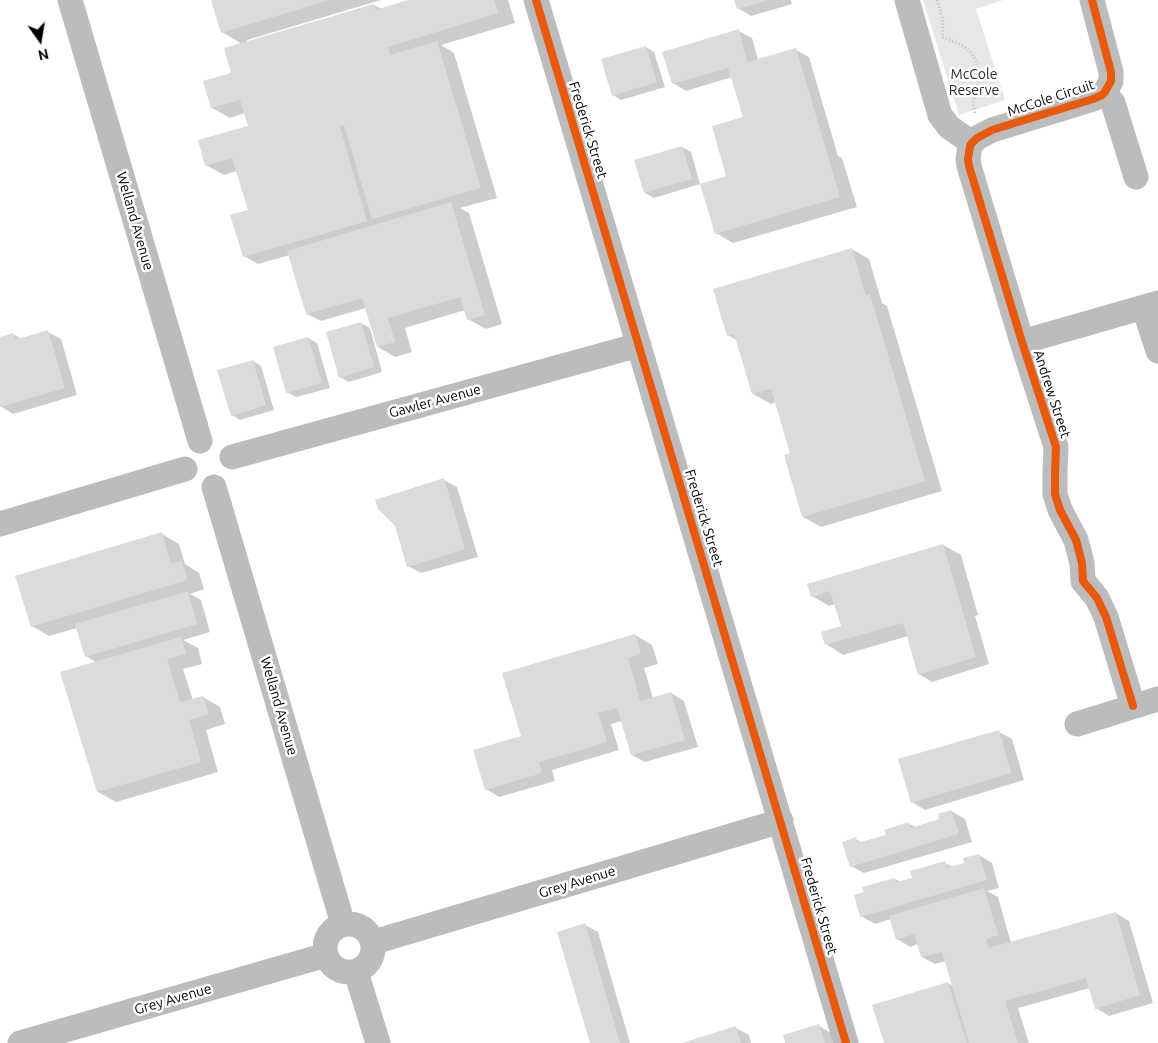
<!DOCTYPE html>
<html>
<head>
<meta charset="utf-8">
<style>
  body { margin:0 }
  #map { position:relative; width:1158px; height:1043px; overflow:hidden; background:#fff; font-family:Ubuntu,sans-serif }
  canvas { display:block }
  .north { position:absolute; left:15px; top:15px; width:50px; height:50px; -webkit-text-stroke:4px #fff; paint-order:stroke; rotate:167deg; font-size:14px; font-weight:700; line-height:20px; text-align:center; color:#000 }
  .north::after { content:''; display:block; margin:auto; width:18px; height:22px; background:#000; clip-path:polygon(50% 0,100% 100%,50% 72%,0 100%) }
</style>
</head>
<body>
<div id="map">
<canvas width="1158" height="1043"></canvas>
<div class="north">N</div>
</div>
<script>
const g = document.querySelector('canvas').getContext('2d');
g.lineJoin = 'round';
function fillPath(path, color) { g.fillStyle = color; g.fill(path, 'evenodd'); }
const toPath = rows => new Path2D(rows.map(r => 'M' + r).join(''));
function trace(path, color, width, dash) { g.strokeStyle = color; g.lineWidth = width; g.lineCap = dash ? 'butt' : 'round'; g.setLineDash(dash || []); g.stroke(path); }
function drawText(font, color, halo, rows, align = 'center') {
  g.font = font + ' Ubuntu,sans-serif'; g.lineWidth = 5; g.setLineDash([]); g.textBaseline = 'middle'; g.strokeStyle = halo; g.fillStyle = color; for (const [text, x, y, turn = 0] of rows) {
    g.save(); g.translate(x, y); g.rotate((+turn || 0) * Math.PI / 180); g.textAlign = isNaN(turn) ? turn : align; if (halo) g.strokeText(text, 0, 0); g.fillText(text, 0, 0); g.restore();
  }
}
fillPath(toPath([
  [923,0,1003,0,976,9,1005,100,959,115]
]), '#e7e7e7');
fillPath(toPath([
  [212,0,381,0,247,40,247,42,374,5,382,9,413,0,508,0,515,23,441,45,454,53,497,198,460,208,469,213,502,324,486,329,468,319,465,310,405,328,412,352,395,357,378,347,366,308,321,321,307,314,290,255,258,264,244,256,249,210,237,171,224,175,206,165,249,127,245,113,230,118,212,108,205,82,232,74,242,44,222,32],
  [735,0,791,0,792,4,751,16,738,8],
  [738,31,752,38,758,60,796,50,809,57,838,156,842,158,857,207,733,243,716,233,727,177,744,118,732,77,686,91,673,83],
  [646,47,654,52,665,87,621,100,613,95],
  [682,147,691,152,700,184,654,198,645,193],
  [852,249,869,259,882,303,887,306,942,491,821,527,803,517,791,454,776,402,771,404,753,394,738,341,728,335],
  [361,323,370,328,382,372,349,382,340,377],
  [48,332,61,339,77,395,13,414,0,406,0,338,13,334,22,339],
  [308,338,317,343,330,388,296,397,287,392],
  [253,361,261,366,274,410,240,420,232,415],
  [444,480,457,487,478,557,421,573,408,566],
  [162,534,179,544,185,564,199,573,204,589,190,594,201,600,210,632,183,640,198,648,202,664,183,669,193,700,203,697,220,707,225,724,206,730,218,772,116,802,98,792,96,662,86,656,77,628,49,636,32,626],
  [943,545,961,555,978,615,975,616,989,664,932,682,919,674,908,636,843,655,826,644,843,627,835,604,829,606,812,596],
  [635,635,652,645,658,664,644,668,653,698,671,693,684,701,698,747,645,762,632,755,622,721,611,724,619,750,552,770,555,781,499,797,486,789,524,736],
  [999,732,1012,739,1024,780,925,810,912,802],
  [951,811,965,819,972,842,864,873,851,866,855,839,863,843,887,836,909,824,916,827,941,820],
  [979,855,992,863,999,888,987,891,998,897,1011,943,1116,913,1129,921,1153,1003,1109,1016,1096,1008,1090,988,1018,1008,1029,1043,885,1043,948,983,953,986,946,961,935,964,922,957,918,944,910,947,897,939,891,919,875,924,861,916,865,893,895,879,901,882,914,879,945,863,953,867,966,864],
  [585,925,598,932,630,1043,591,1043],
  [819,1026,836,1036,838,1043,787,1043],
  [736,1028,749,1035,751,1043,685,1043]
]), '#0003');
fillPath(toPath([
  [211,0,329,0,221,33],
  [408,0,494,0,498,13,388,47,390,55,437,41,481,188,372,219,344,125,340,127,367,221,243,257,230,215,248,210,232,158,205,166,198,140,248,126,240,100,211,108,203,81,231,73,224,48,374,4,376,10],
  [734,0,765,0,765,1,737,9],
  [739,29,747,62,796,48,840,197,715,234,700,184,726,176,712,126,743,117,728,68,672,84,662,52],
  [646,46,657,82,612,96,601,59],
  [682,146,692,179,644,193,634,160],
  [451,202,485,315,467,320,460,297,388,318,395,342,377,347,362,298,306,314,287,251],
  [852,248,866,296,870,294,925,481,802,517,784,455,790,453,771,389,752,394,734,334,727,336,713,289],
  [361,322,374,367,339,378,326,332],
  [48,330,65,388,0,407,0,337,13,333,15,340],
  [308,337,322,383,286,393,273,347],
  [253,360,266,405,231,416,217,370],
  [444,478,465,549,407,567,395,526,378,509,375,500],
  [162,532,171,564,182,561,187,580,31,627,15,576],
  [943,544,976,657,918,675,903,623,825,645,821,632,841,626,830,591,811,597,807,584],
  [188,591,197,624,85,657,75,624],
  [635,634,641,654,628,658,640,701,671,692,685,740,631,755,617,708,598,713,607,742,539,762,542,773,485,790,473,750,521,736,502,673],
  [181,637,186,654,167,659,180,702,203,696,209,714,189,720,201,762,97,792,60,672],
  [999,730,1011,773,911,803,898,759],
  [951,810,959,834,850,867,842,842,856,837,857,843,886,835,884,830,909,822,911,828,939,819,938,814],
  [979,854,987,880,860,917,854,895,864,892,862,887,895,878,896,882,912,878,910,871,945,861,947,868,964,863,963,858],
  [984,888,998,935,986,939,989,948,1116,912,1140,995,1095,1009,1086,978,1005,1001,1018,1043,969,1043,942,952,921,957,914,934,896,940,889,916],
  [585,923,620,1043,590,1043,557,932],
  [948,982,967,1043,884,1043,872,1005],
  [819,1024,825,1043,785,1043,783,1035],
  [736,1026,741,1043,682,1043]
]), '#dbdbdb');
trace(toPath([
  [937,0,943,21,942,37,959,44,970,51,977,62,979,75,973,104,975,114]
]), '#c2c2c2', 3, [1, 2.5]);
trace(toPath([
  [70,0,200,441],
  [536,0,846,1043],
  [907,0,940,115,949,127,972,143],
  [1092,0,1111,72,1111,81,1105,92,1102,95,1093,99,992,130,977,138,972,143,970,146,968,159,969,166,1022,342,1056,447,1055,473,1055,494,1060,510,1076,540,1082,563,1083,581,1097,598,1106,617,1133,706],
  [1105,92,1113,103,1136,177],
  [1144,308,1158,351],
  [1022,342,1158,303],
  [232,457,639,345],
  [214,487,343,924],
  [0,524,185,469],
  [1077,724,1158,699],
  '325 948a24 24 0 1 1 48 0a24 24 0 1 1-48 0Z',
  [374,942,781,821],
  [356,972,378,1043],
  [20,1043,326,955]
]), '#bcbcbc', 25);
trace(toPath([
  [536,0,846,1043],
  [1092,0,1111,72,1111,81,1105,92,1102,95,1093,99,992,130,977,138,972,143,970,146,968,159,969,166,1022,342,1056,447,1055,473,1055,494,1060,510,1076,540,1082,563,1083,581,1097,598,1106,617,1133,706]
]), '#e8590c', 8);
drawText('14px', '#2b2b2b', '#fff', [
  ["McCole",974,74],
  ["Reserve",974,90]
]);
drawText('14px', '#000', '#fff', [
  ["McCole Circuit",1051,98,-18],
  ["Frederick Street",588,130,73],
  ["Welland Avenue",135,221,74],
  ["Andrew Street",1052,394,72],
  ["Gawler Avenue",435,401,-15],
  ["Frederick Street",704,518,73],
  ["Welland Avenue",279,706,74],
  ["Grey Avenue",577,882,-17],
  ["Frederick Street",819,906,74],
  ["Grey Avenue",173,999,-16]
]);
</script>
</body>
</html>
